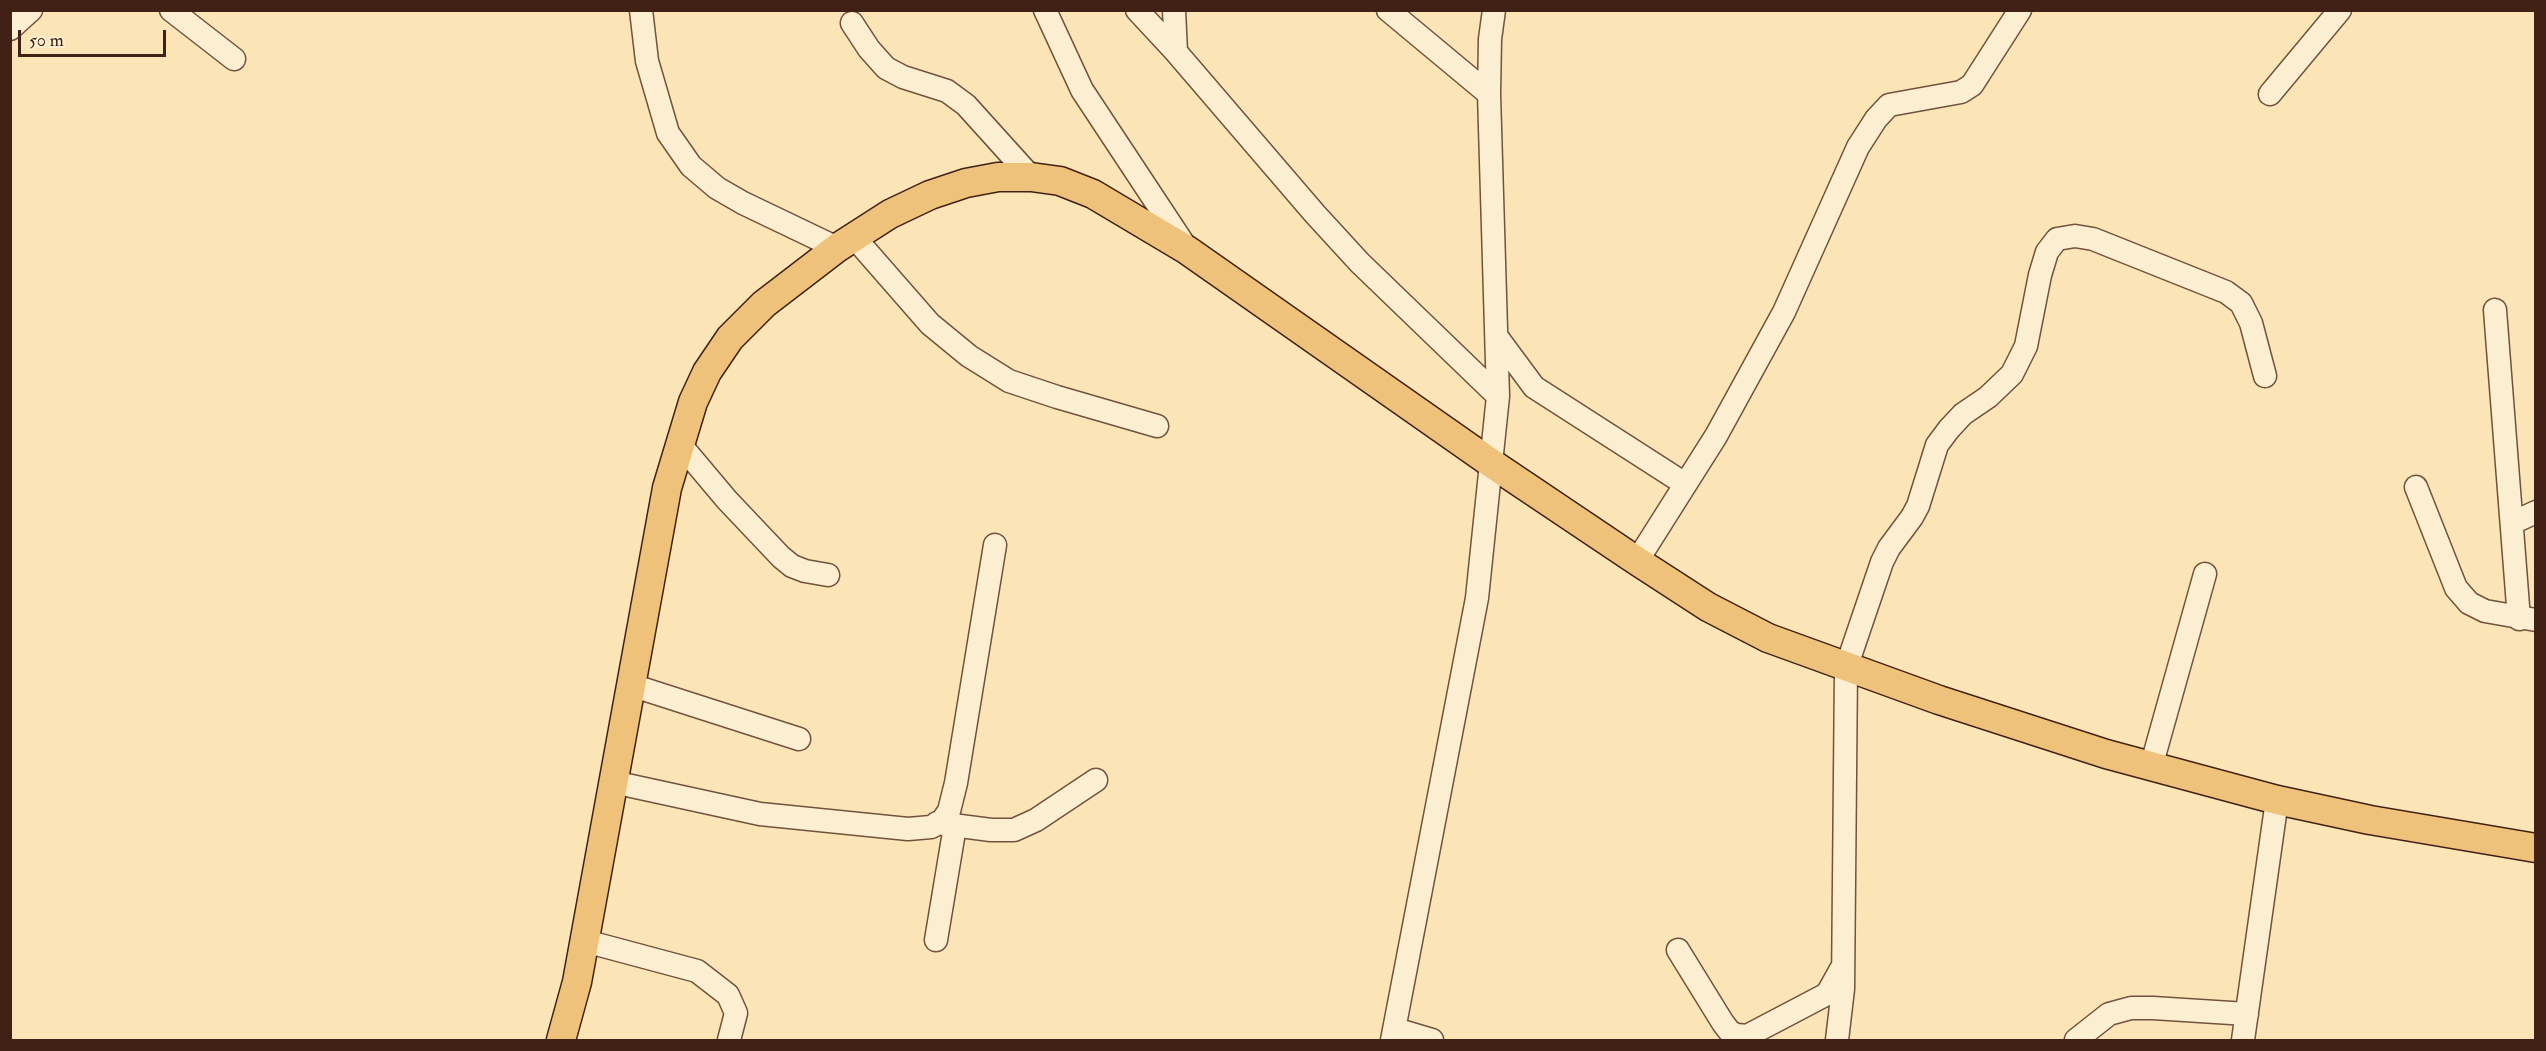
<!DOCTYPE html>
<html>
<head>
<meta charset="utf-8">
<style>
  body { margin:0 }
  #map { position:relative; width:2546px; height:1051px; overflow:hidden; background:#fbe5b6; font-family:"IM FELL Double Pica",serif }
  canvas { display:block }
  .frame { position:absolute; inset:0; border:12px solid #412116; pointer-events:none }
  .scale { position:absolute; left:18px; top:30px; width:148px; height:27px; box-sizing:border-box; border:3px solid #412116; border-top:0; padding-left:8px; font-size:18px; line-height:21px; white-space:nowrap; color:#412116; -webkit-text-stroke:4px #fceed0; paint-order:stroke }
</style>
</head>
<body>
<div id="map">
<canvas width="2546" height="1051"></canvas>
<div class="frame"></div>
<div class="scale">50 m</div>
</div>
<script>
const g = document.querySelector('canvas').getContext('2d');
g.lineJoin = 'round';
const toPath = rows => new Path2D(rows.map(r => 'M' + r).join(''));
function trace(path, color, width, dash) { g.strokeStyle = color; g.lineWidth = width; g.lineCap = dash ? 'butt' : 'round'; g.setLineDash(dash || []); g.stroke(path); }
const minor = toPath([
  [171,10,234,59],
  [641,10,647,61,668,133,691,166,717,188,743,203,837,248],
  [1045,10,1082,90,1187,249],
  [1137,10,1176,52],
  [1174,10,1176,52,1315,214,1360,263,1498,396],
  [1388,10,1489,94],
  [852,23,869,49,886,68,903,77,947,91,966,105,1031,177],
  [10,29,31,10],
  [2270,94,2340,10],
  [854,237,930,324,969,356,1009,381,1057,397,1157,426],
  [2495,310,2519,619],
  [1497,337,1534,387,1685,484],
  [679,443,727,500,781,557,792,566,805,571,828,575],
  [2416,487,2456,588,2469,603,2485,611,2536,620],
  [2512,523,2536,512],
  [1637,561,1716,436,1784,312,1858,147,1876,119,1889,105,1961,92,1972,85,2020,10],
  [631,685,799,739],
  [2151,767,2205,574],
  [613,782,760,814,908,829,931,827,942,821,949,811,956,783,995,545],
  [937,823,991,830,1014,830,1036,820,1096,780],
  [936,940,955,826],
  [585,941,697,971,728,995,736,1013,729,1040],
  [1678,950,1723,1023,1730,1032,1737,1035,1747,1036,1827,994,1841,969],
  [1395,1029,1432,1040],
  [1392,1040,1477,598,1498,396,1489,94,1490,39,1494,10],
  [1837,1040,1843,989,1846,668,1882,562,1889,548,1912,517,1918,506,1937,445,1949,429,1963,414,1988,397,2012,374,2026,346,2040,275,2047,252,2057,239,2075,236,2093,239,2226,292,2241,303,2251,323,2265,376],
  [2076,1040,2109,1014,2131,1008,2153,1008,2247,1014],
  [2243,1040,2277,800]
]);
const major = toPath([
  [561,1040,577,982,667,488,693,402,707,372,730,338,764,304,837,248,890,214,930,195,966,183,998,177,1031,177,1060,181,1093,194,1187,250,1491,463,1637,561,1708,607,1768,638,1939,700,2106,754,2277,800,2370,820,2536,848]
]);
trace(minor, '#70523e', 25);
trace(major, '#412116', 31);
trace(minor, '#fceed0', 22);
trace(major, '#eec27b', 28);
</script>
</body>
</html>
